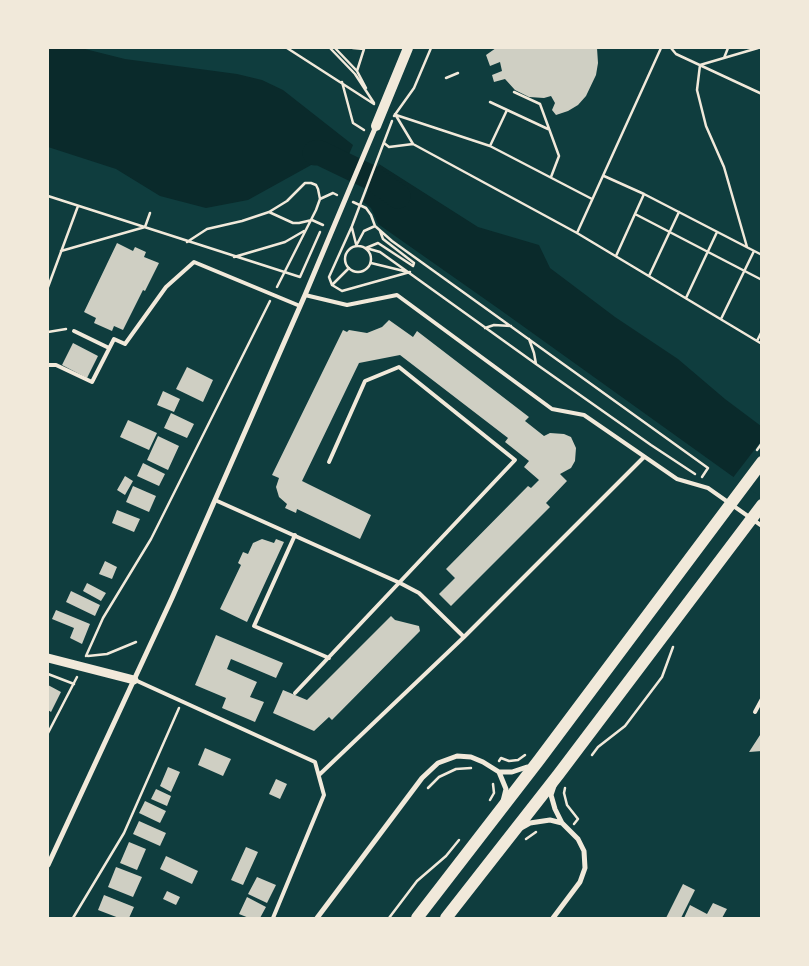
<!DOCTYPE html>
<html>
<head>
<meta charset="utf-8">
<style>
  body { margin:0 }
  #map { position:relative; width:809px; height:966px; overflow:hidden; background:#0f3d3e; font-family:Montserrat,sans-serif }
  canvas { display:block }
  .frame { position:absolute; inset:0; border:49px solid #f1e9da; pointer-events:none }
</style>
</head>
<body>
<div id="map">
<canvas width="809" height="966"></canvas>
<div class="frame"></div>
</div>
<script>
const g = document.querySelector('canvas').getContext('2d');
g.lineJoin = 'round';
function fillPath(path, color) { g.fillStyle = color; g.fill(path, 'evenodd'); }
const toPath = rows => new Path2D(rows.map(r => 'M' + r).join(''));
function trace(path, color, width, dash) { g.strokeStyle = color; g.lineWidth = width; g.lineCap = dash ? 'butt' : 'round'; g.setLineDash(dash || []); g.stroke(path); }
fillPath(toPath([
  [48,48,81,48,125,59,237,74,262,80,283,90,353,145,342,171,325,165,313,164,248,200,206,208,160,196,116,169,48,147],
  [379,164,478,227,539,245,550,268,615,317,678,359,725,399,761,426,761,495,732,476,499,309,378,224,371,208,363,202]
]), '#0a2a2b');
fillPath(toPath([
  [762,440,762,497,732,479]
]), '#0f3d3e');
trace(toPath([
  [315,153,320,153,372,178,398,196]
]), '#0a2a2b', 25);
fillPath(toPath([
  [496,48,597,48,598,63,596,75,586,96,578,105,568,111,556,115,552,110,555,103,551,96,544,98,529,97,515,90,505,79,494,82,492,75,502,71,500,62,490,66,486,55],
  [117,243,133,251,135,247,146,252,144,257,159,263,145,291,143,290,123,330,114,326,112,331,94,323,96,318,84,312],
  [389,320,413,337,417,331,529,417,525,421,544,436,550,433,564,434,571,437,576,448,575,461,571,468,560,474,567,481,546,503,550,507,451,606,439,594,455,578,446,569,528,486,531,488,539,480,524,467,529,461,505,442,508,438,400,355,359,363,302,481,371,515,360,539,297,509,296,513,285,508,287,504,279,497,276,487,279,478,272,475,343,330,347,332,349,330,367,333,382,327],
  [73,343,98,356,87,378,62,365],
  [187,367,213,380,203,402,176,389],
  [163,391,180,399,174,412,157,405],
  [171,413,194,424,187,438,164,428],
  [128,420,157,433,149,450,120,437],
  [158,436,179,446,168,470,147,460],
  [143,463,165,474,159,486,137,476],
  [125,476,133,481,125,495,117,490],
  [133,486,156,496,149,512,126,502],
  [117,510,140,519,134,532,112,523],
  [262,539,274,543,276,539,284,542,247,622,220,609,241,565,238,563,243,552,248,554,253,543],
  [105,561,117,567,112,579,99,574],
  [87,583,106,593,101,601,83,591],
  [71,591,100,605,95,616,66,602],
  [56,610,90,624,82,644,70,638,74,628,52,619],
  [391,616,395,620,419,626,420,631,332,720,329,717,314,731,273,713,283,690,307,700],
  [216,635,283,663,276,678,231,659,227,669,257,682,250,697,264,702,255,722,222,708,226,698,195,685],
  [48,685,61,692,51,712,48,710],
  [762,732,762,751,749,752],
  [205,748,231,759,223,776,198,765],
  [168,767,180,772,171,792,160,786],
  [276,779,287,784,280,799,269,794],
  [156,789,171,796,167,806,151,799],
  [145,801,166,811,160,823,139,813],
  [139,821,166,833,160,846,133,834],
  [129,842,146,849,137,870,120,863],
  [246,847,258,852,243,885,231,880],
  [166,856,198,871,192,884,160,869],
  [116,867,142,877,133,897,108,887],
  [257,877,276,885,267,903,248,894],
  [683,884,695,890,681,918,666,918],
  [167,891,180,897,176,905,163,899],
  [104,895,134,907,129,918,119,918,98,910],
  [247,897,266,907,260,918,249,918,239,914],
  [713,903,727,909,722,918,684,918,690,905,707,914]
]), '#cfcfc3');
trace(toPath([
  [287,48,374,104],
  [330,48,355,74,374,103],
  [335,48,357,71,366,88],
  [353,48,364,49],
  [661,48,577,233,762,344],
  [671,48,676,54,762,94],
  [724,58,728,48],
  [357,71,364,49],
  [446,78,458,73],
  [342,82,353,123,364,130],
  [514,92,540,104,559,156,551,177],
  [490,102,548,129],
  [395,114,413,144,577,233],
  [396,115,490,146,592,199],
  [394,116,414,88,431,48],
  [384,143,389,147,413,144],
  [490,146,507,110],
  [604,176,644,194,762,255],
  [48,196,300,277,320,232],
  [320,199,333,193,337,195],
  [353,202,366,208,371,215,375,226,392,241,708,468,702,477],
  [269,212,287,201,305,183,311,183,316,185,318,189,320,199,316,210,277,287],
  [635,214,762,280],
  [352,228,356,244],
  [380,231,383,239,414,263,413,266,378,243,366,248,380,252,536,364,651,445,695,474],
  [187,242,207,229,242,221,269,212,293,223,299,223,312,220,323,225],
  '345 259a13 13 0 1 1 26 0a13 13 0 1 1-26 0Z',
  [356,246,364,231,375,226],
  [747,247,724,167,706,126,697,90,700,65,758,48],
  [61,251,145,227,150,213],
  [616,256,644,194],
  [234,257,285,242,304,231],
  [371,263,408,272],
  [349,268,332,285,329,277,352,226,392,121],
  [649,276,679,212],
  [332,285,342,291,410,272],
  [48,287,78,206],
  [686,298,717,232],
  [721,319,754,251],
  [485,328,494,325,511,326],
  [48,332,66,329],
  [529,339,534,353,536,364],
  [757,341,762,331],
  [757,450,762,443],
  [86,656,103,618,151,539,270,301],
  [88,656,107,654,136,642],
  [48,674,74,684],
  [48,733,77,677],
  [592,755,598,747,625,726,662,677,673,647],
  [499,761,501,758,509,761,518,760,525,755],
  [428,788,439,777,456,769,471,768],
  [565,788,564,793,567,805,578,819,574,824],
  [490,800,494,793,493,784],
  [526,839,536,832],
  [73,918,124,833,179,708],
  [389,918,417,881,446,856,459,840]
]), '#f1e9da', 2.5);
trace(toPath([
  [305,295,347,305,397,295,552,409,584,415,677,479,708,488,762,526],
  [74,331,109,348],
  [48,365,56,365,92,382,114,339,125,344,166,287,194,262,300,306],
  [215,500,400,583,419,593,464,637],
  [295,535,254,626,329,658],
  [135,680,315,762,324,795,273,918],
  [295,693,515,460,399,367,365,381,329,462],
  [755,712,762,699],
  [319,775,464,637,644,457]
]), '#f1e9da', 4);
trace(toPath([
  [499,772,512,772,527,767],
  [554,786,551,795,555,809,562,823],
  [521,828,530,823,550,820,562,823,578,839,584,851,585,868,580,882,553,918],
  [48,865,172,598,305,295,376,126],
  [317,918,422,778,438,763,457,756,471,757,483,762,499,772,506,789,503,801]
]), '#f1e9da', 5);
trace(toPath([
  [48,658,134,680]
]), '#f1e9da', 9);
trace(toPath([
  [376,126,408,48]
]), '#f1e9da', 10);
trace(toPath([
  [417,918,539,760,762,462],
  [446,918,558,775,762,505]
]), '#f1e9da', 12);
</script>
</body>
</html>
